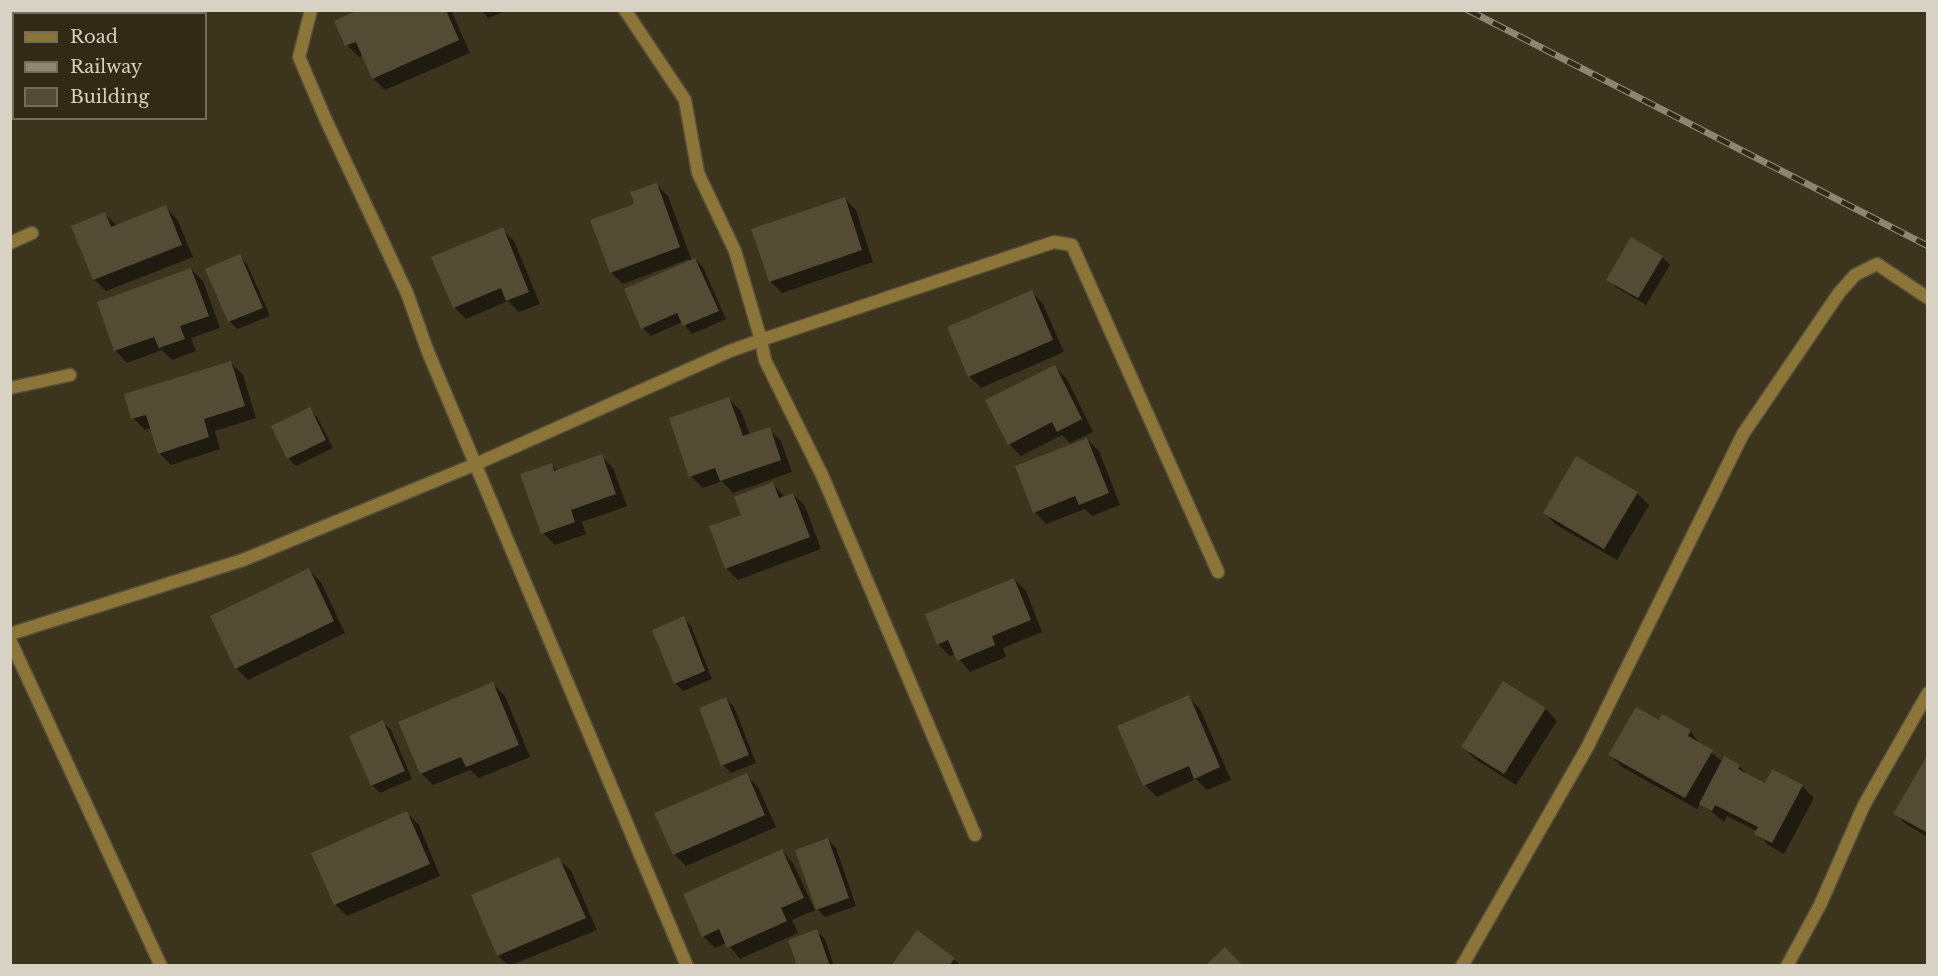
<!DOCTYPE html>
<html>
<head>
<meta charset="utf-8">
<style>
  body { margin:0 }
  #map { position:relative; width:1938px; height:976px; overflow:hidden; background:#3d341e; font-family:"Libre Baskerville",serif }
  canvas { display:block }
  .frame { position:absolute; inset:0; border:12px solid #d7d2c4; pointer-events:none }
  .legend { position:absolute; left:12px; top:12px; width:195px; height:108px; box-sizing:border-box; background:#322a14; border:2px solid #746d5a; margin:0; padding:8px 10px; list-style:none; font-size:18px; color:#d7d2c4 }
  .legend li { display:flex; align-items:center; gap:12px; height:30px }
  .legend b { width:30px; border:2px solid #746d5a }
</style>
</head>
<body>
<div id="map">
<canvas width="1938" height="976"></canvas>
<div class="frame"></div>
<ul class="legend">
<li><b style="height:8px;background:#8b7539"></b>Road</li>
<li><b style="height:8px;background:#8d8674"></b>Railway</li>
<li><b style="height:16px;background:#544b34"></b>Building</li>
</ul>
</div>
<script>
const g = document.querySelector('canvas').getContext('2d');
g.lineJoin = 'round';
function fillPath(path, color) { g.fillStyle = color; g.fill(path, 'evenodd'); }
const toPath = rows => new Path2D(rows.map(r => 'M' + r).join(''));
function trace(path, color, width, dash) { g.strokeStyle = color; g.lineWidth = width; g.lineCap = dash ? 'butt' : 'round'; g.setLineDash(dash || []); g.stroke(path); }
fillPath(toPath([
  [362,10,451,10,470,53,385,90,373,78,363,55,359,57,347,45],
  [481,10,509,10,488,18],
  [656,184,668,196,692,261,695,259,703,267,726,319,692,334,682,322,651,336,643,328,690,262,689,259,623,284,611,272,636,205],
  [844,198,856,210,873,262,782,293,770,281],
  [165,207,177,219,193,257,106,291,94,279,105,214,117,226],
  [502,229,514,241,540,304,519,312,508,301,466,319,454,307],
  [239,256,247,264,270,316,237,329,229,321],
  [1662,257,1670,265,1646,305,1616,287,1608,279],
  [191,269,203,281,220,328,191,338,196,351,172,360,162,350,127,363,116,351,98,303],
  [1032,292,1043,304,1064,352,981,388,969,376],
  [231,363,243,375,256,418,215,431,220,449,171,465,159,453,151,428,145,430,133,418],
  [1055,367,1067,379,1093,432,1070,443,1062,435,1021,456,1009,444],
  [729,399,741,411,750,435,769,429,781,441,792,472,733,493,722,481,703,488,691,476],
  [309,409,317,417,333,448,296,466,288,458],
  [1087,439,1099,451,1120,505,1092,516,1085,509,1046,524,1035,512,1017,467],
  [601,456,613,468,627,506,582,522,586,534,555,545,543,533,551,464,558,471],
  [773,484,785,497,793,494,805,506,821,549,738,580,726,568,743,516],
  [1637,493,1649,505,1617,560,1556,525,1545,513],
  [309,570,321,582,345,633,248,680,236,668],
  [1014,579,1026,591,1042,632,1003,648,1006,657,970,672,955,654,950,656,938,644],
  [683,618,691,626,712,679,683,691,675,683],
  [1504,683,1546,709,1557,721,1516,785,1475,759,1463,747],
  [493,684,505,696,530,757,479,778,470,770,433,785,421,773],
  [1188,697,1200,709,1231,780,1207,790,1196,779,1157,797,1145,785],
  [726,699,734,707,756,763,731,773,723,765,701,708],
  [383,722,391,730,412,779,380,793,372,785],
  [1659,722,1690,731,1701,745,1723,762,1739,766,1751,778,1765,785,1802,786,1814,798,1784,854,1768,845,1757,831,1727,816,1724,822,1701,803,1697,809,1622,767,1610,755],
  [1928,757,1928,837,1907,825,1895,814],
  [746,775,758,787,776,827,686,866,674,854],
  [407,813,419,825,440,876,347,916,335,904],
  [828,840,836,848,856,906,825,917,817,909],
  [782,851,793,863,815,910,792,920,798,933,740,959,727,943,715,948,703,936],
  [559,859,571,871,597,930,509,966,498,955],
  [817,931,825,939,834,966,798,966],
  [954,959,961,966,893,966]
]), '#0007');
fillPath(toPath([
  [358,10,446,10,459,40,372,79,356,42,345,46,334,21],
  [657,183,680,247,610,273,590,220,634,204,630,192],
  [845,197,862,250,769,282,751,229],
  [166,205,182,245,93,280,71,226,105,212,111,227],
  [503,227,529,292,506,301,501,288,453,308,431,257],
  [1631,237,1663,256,1638,298,1606,280],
  [240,254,263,308,228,322,205,269],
  [695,258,719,311,683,326,677,313,641,329,624,289],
  [191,268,209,316,180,326,185,339,159,348,154,337,114,351,97,302],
  [1032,290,1053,340,968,377,947,327],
  [231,361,245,406,204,419,209,437,158,454,146,415,131,419,124,394],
  [1055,365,1082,419,1057,432,1052,422,1008,445,985,400],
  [729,397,743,436,770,427,781,460,720,481,715,468,689,477,669,418],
  [310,407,326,440,287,459,271,426],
  [1087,438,1109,493,1079,505,1075,496,1033,513,1015,466],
  [602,454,616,494,571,510,575,522,541,534,520,474,552,463,554,471],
  [1576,456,1638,492,1604,549,1543,513],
  [773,482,779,498,793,493,810,537,725,569,709,526,741,515,734,497],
  [309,568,334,621,235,669,210,616],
  [1014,578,1031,620,992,636,995,645,957,661,948,640,937,645,925,614],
  [684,616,705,671,674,684,652,630],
  [1503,681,1546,708,1504,774,1461,747],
  [493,682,519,745,466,767,461,757,420,774,398,722],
  [1189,695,1220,767,1194,779,1189,766,1143,786,1117,726],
  [726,697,749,755,721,766,699,708],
  [1636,707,1659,720,1662,714,1691,730,1688,736,1713,750,1685,798,1608,755],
  [383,720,405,771,371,786,349,736],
  [1928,754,1928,833,1893,814],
  [1724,756,1740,765,1738,769,1765,783,1772,769,1803,785,1772,843,1754,834,1758,827,1715,805,1712,811,1699,804],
  [747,773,765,815,673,855,654,813],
  [407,811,430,864,334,905,311,853],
  [828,838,849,898,816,910,795,850],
  [782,849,804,898,781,908,787,921,727,948,719,929,702,937,683,894],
  [559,857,586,918,497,956,471,895],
  [817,929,830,966,797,966,788,940],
  [917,930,955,958,949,966,891,966],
  [1225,947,1243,966,1205,966]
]), '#544b34');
const minor = toPath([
  [311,10,299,57,325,118,407,293,428,352,687,966],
  [625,10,685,100,698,173,735,251,761,340,1054,242,1072,245,1218,572],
  [10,243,32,233],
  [10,388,70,375],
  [10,634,243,560,476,464,730,351,761,340,765,360,822,475,975,835],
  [10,640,161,966],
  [1462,966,1588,746,1743,434,1839,293,1855,275,1877,264,1928,298],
  [1787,966,1820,905,1864,805,1928,693]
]);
trace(minor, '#59503c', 15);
trace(minor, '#8b7539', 12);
const rail = toPath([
  [1468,10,1928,246]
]);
trace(rail, '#8d8674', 7);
trace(rail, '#322a14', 4.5, [14]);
</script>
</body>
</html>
